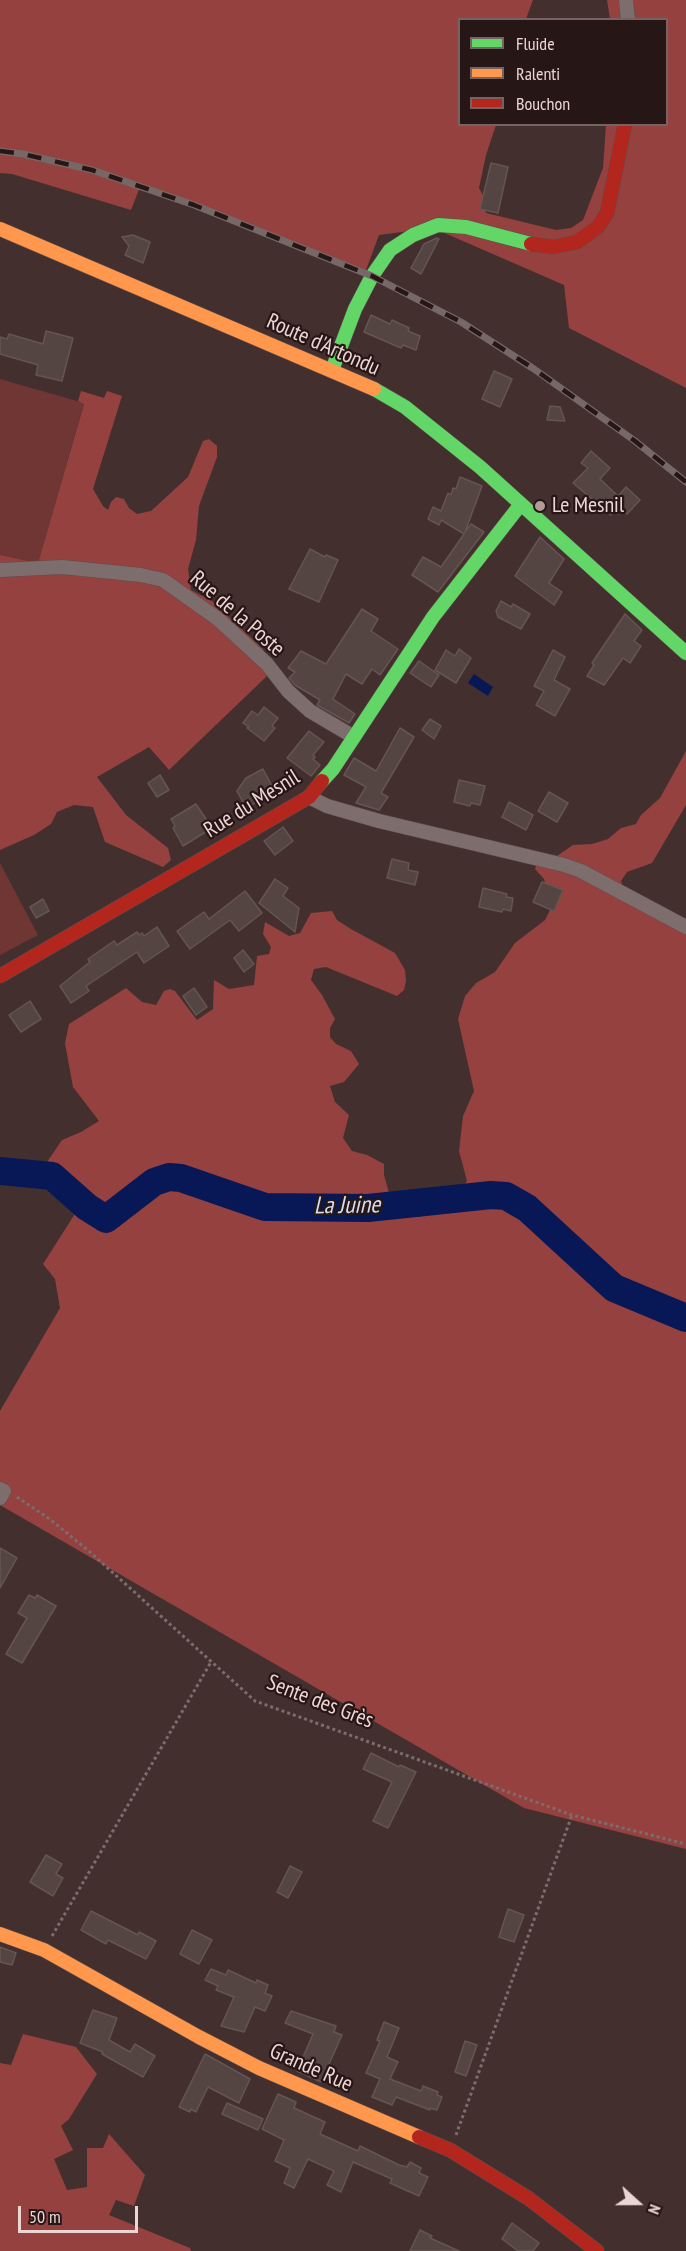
<!DOCTYPE html>
<html>
<head>
<meta charset="utf-8">
<style>
  body { margin:0 }
  #map { position:relative; width:686px; height:2251px; overflow:hidden; background:#43302e; font-family:"PT Sans Narrow",sans-serif }
  canvas { display:block }
  .legend { position:absolute; left:458px; top:18px; width:210px; height:108px; box-sizing:border-box; background:#261615; border:2px solid #766261; margin:0; padding:8px 10px; list-style:none; font-size:18px; color:#edd5d3 }
  .legend li { display:flex; align-items:center; gap:12px; height:30px }
  .legend b { width:30px; border:2px solid #766261 }
  .north { position:absolute; left:608px; top:2173px; width:60px; height:60px; -webkit-text-stroke:4px #261615; paint-order:stroke; rotate:111deg; font-size:16px; font-weight:700; line-height:24px; text-align:center; color:#edd5d3 }
  .north::after { content:''; display:block; margin:auto; width:21px; height:27px; background:#edd5d3; clip-path:polygon(50% 0,100% 100%,50% 72%,0 100%) }
  .scale { position:absolute; left:18px; top:2206px; width:120px; height:27px; box-sizing:border-box; border:3px solid #edd5d3; border-top:0; padding-left:8px; font-size:18px; line-height:21px; white-space:nowrap; color:#edd5d3; -webkit-text-stroke:4px #261615; paint-order:stroke }
</style>
</head>
<body>
<div id="map">
<canvas width="686" height="2251"></canvas>
<ul class="legend">
<li><b style="height:8px;background:#63d668"></b>Fluide</li>
<li><b style="height:8px;background:#ff974d"></b>Ralenti</li>
<li><b style="height:8px;background:#b3261e"></b>Bouchon</li>
</ul>
<div class="north">N</div>
<div class="scale">50 m</div>
</div>
<script>
const g = document.querySelector('canvas').getContext('2d');
g.lineJoin = 'round';
function fillPath(path, color) { g.fillStyle = color; g.fill(path, 'evenodd'); }
const toPath = rows => new Path2D(rows.map(r => 'M' + r).join(''));
function trace(path, color, width, dash) { g.strokeStyle = color; g.lineWidth = width; g.lineCap = dash ? 'butt' : 'round'; g.setLineDash(dash || []); g.stroke(path); }
function drawText(font, color, halo, rows, align = 'center') {
  g.font = font + ' "PT Sans Narrow",sans-serif'; g.lineWidth = 4.5; g.setLineDash([]); g.textBaseline = 'middle'; g.strokeStyle = halo; g.fillStyle = color; for (const [text, x, y, turn = 0] of rows) {
    g.save(); g.translate(x, y); g.rotate((+turn || 0) * Math.PI / 180); g.textAlign = isNaN(turn) ? turn : align; if (halo) g.strokeText(text, 0, 0); g.fillText(text, 0, 0); g.restore();
  }
}
fillPath(toPath([
  [0,379,84,403,38,563,0,555],
  [0,863,38,935,0,955]
]), '#6f3633');
fillPath(toPath([
  [0,0,533,0,526,19,460,20,460,124,496,125,486,155,479,188,484,197,486,213,556,230,571,228,583,220,603,168,606,125,666,124,666,20,610,19,607,0,686,0,686,388,569,328,564,285,433,228,379,235,366,270,140,187,131,210,12,174,0,173],
  [81,391,104,398,107,391,122,396,93,489,103,506,108,510,111,502,116,497,124,499,129,508,137,514,151,511,188,477,203,441,209,439,217,446,217,457,199,506,196,540,188,569,191,590,212,601,263,649,267,676,169,770,149,747,97,777,126,815,168,848,171,860,163,867,105,842,93,807,74,805,57,812,51,824,34,835,0,850,0,555,38,563,84,404,78,401],
  [686,751,686,805,652,863,627,872,621,881,626,895,686,928,686,1849,524,1808,0,1505,0,1411,60,1308,55,1279,43,1264,78,1209,65,1202,47,1186,45,1165,62,1140,81,1132,99,1121,73,1087,65,1043,69,1024,126,988,142,1002,156,1005,164,991,170,989,175,991,197,1020,213,1009,214,980,229,989,254,985,257,956,269,954,271,947,263,934,265,922,289,936,300,933,311,913,332,911,337,920,351,929,395,953,405,970,406,981,404,990,397,996,326,967,314,969,311,980,322,995,335,1019,330,1028,330,1037,336,1044,351,1051,359,1064,344,1082,330,1086,335,1102,349,1115,343,1138,352,1151,367,1155,384,1164,384,1175,394,1211,420,1217,447,1206,467,1181,459,1151,463,1116,474,1091,458,1019,465,996,476,983,495,972,515,943,545,920,551,908,544,879,535,869,539,858,554,858,573,845,592,844,608,839,621,828,636,824,641,815,660,798],
  [23,2034,76,2047,97,2074,69,2119,61,2126,73,2150,54,2159,67,2190,87,2187,87,2148,103,2148,109,2134,145,2175,134,2206,116,2200,109,2215,190,2248,191,2251,0,2251,0,2063,11,2065]
]), '#94413f');
fillPath(toPath([
  [474,674,493,687,488,696,468,683]
]), '#081857');
trace(toPath([
  [0,1171,52,1176,87,1207,106,1219,154,1182,169,1177,181,1178,265,1207,368,1208,491,1195,506,1196,527,1208,614,1288,686,1318]
]), '#081857', 28);
const building = toPath([
  [491,163,508,167,498,213,480,209,491,163],
  [133,235,150,242,143,263,125,255,129,246,122,237,133,235],
  [437,238,439,239,421,274,411,268,424,244,437,238],
  [371,315,390,324,392,320,409,328,408,331,420,336,416,350,403,345,401,348,364,332,371,315],
  [46,331,73,338,62,381,36,375,38,365,0,354,0,337,7,339,9,334,43,344,46,331],
  [494,371,512,379,500,407,482,399,494,371],
  [550,406,560,407,565,421,547,420,550,406],
  [591,451,610,468,600,479,618,496,626,487,640,500,627,514,621,510,618,514,614,512,611,515,573,483,588,468,581,463,591,451],
  [460,477,482,486,465,532,471,524,484,532,438,592,412,575,423,557,441,567,464,534,441,520,439,525,428,519,433,507,441,511,448,493,451,495,453,488,456,489,460,477],
  [540,537,564,559,549,583,562,592,554,605,515,576,540,537],
  [310,549,325,557,326,555,338,560,319,602,289,589,310,549],
  [501,601,511,607,513,604,530,614,521,629,498,617,496,611,501,601],
  [362,609,378,619,371,631,398,649,380,675,372,669,362,684,346,674,333,699,355,714,349,723,317,705,320,700,295,685,289,678,295,672,288,668,301,651,326,664,362,609],
  [625,614,642,630,634,641,641,646,630,663,623,658,604,685,587,676,594,665,592,663,625,614],
  [459,649,471,658,456,683,435,670,446,650,455,656,459,649],
  [553,650,565,657,554,680,570,689,555,716,536,705,544,691,534,686,553,650],
  [419,661,439,675,431,687,410,673,419,661],
  [264,707,278,718,272,726,275,728,264,741,247,728,249,727,243,723,252,711,258,715,264,707],
  [430,719,441,726,434,739,422,730,430,719],
  [400,728,414,737,381,793,388,797,379,810,356,803,366,787,344,775,354,758,376,771,400,728],
  [309,731,324,742,313,755,315,757,313,759,320,765,311,776,287,758,309,731],
  [263,769,275,792,246,808,237,791,246,778,263,769],
  [160,775,169,790,157,797,148,783,160,775],
  [459,780,485,786,480,805,471,803,470,806,454,802,459,780],
  [549,792,568,803,557,822,538,811,549,792],
  [509,802,533,815,526,830,502,817,509,802],
  [196,804,212,828,183,846,173,828,175,826,171,819,196,804],
  [283,827,293,841,275,855,264,841,283,827],
  [392,859,409,863,408,870,418,872,415,885,387,878,392,859],
  [275,879,288,888,283,896,299,908,295,932,259,903,275,879],
  [542,882,563,890,554,911,533,902,542,882],
  [483,888,507,894,506,897,513,898,511,911,503,909,502,912,479,907,483,888],
  [245,891,262,913,239,931,230,920,190,949,177,931,204,912,209,919,245,891],
  [43,899,49,911,36,918,30,907,43,899],
  [157,927,169,946,144,963,137,952,86,986,89,991,71,1003,60,986,90,962,88,959,114,941,117,945,137,932,139,935,142,933,144,936,157,927],
  [243,950,254,964,244,972,234,958,243,950],
  [194,988,207,1007,196,1015,183,996,194,988],
  [30,1001,41,1019,21,1032,9,1015,30,1001],
  [0,1548,17,1558,0,1588,0,1548],
  [29,1595,35,1598,37,1595,56,1606,22,1663,6,1654,27,1618,18,1613,29,1595],
  [371,1753,399,1767,400,1765,416,1772,388,1828,373,1821,392,1782,363,1769,371,1753],
  [46,1855,62,1864,56,1874,63,1878,53,1896,30,1882,46,1855],
  [290,1866,302,1872,288,1898,277,1892,290,1866],
  [508,1909,524,1915,514,1942,499,1937,508,1909],
  [91,1911,138,1935,139,1932,156,1941,146,1959,108,1940,106,1944,81,1930,91,1911],
  [192,1930,212,1940,199,1964,180,1954,192,1930],
  [0,1947,16,1953,12,1965,0,1962,0,1947],
  [211,1969,226,1975,228,1970,256,1983,257,1980,268,1985,265,1993,272,1996,265,2011,255,2007,244,2032,221,2026,234,1997,216,1990,218,1986,205,1980,211,1969],
  [93,2010,117,2018,109,2040,130,2052,135,2044,155,2056,143,2077,102,2054,103,2052,80,2043,93,2010],
  [291,2011,336,2026,334,2032,342,2035,321,2082,297,2071,313,2034,285,2023,291,2011],
  [384,2022,399,2028,387,2057,398,2062,390,2079,421,2091,423,2086,438,2092,437,2095,442,2097,437,2110,430,2108,430,2110,396,2097,392,2105,372,2097,380,2079,366,2073,380,2041,377,2040,384,2022],
  [465,2041,477,2045,466,2076,455,2072,465,2041],
  [205,2054,250,2079,239,2103,208,2087,196,2112,191,2109,190,2112,179,2107,205,2054],
  [278,2094,296,2102,294,2108,325,2122,320,2134,358,2151,360,2146,399,2165,407,2167,410,2162,421,2168,419,2173,428,2177,419,2196,390,2183,392,2179,353,2162,341,2192,327,2185,334,2171,308,2159,294,2188,284,2183,290,2168,275,2161,284,2140,262,2129,278,2094],
  [227,2103,263,2119,258,2130,222,2114,227,2103],
  [512,2223,539,2243,533,2251,518,2251,502,2239,512,2223],
  [420,2230,432,2236,430,2238,459,2251,410,2251,420,2230]
]);
fillPath(building, '#544542');
trace(building, '#655552', 1.5);
const street = toPath([
  [626,0,628,20],
  [0,570,62,567,141,575,163,580,218,619,267,664,288,691,310,711,354,737],
  [309,797,327,806,379,821,564,865,581,871,686,927],
  [0,1489,4,1491,0,1498]
]);
const fast = toPath([
  [332,370,355,309,372,276,390,250,413,235,438,225,466,227,531,244],
  [374,389,405,407,480,467,686,653],
  [322,781,333,769,433,617,521,504]
]);
const slow = toPath([
  [0,229,374,389],
  [0,1934,44,1950,199,2037,259,2068,419,2137]
]);
const jam = toPath([
  [531,244,553,247,577,242,598,227,607,213,625,124],
  [0,976,309,797,322,781],
  [419,2137,450,2150,528,2198,597,2251]
]);
trace(street, '#5f4e4d', 15);
trace(fast, '#5f4e4d', 15);
trace(slow, '#5f4e4d', 15);
trace(jam, '#5f4e4d', 15);
trace(toPath([
  [17,1497,51,1520,90,1552,255,1701,572,1815,686,1844],
  [52,1936,211,1662],
  [456,2135,572,1815]
]), '#7b6d6d', 3, [3, 3]);
trace(street, '#7d6d6c', 14);
trace(fast, '#63d668', 14);
trace(slow, '#ff974d', 14);
trace(jam, '#b3261e', 14);
const rail = toPath([
  [0,151,23,154,92,170,194,205,372,276,461,322,534,369,635,441,686,482]
]);
trace(rail, '#776868', 7);
trace(rail, '#261615', 4.5, [14]);
for (const [x, y, r, color] of [
  [540,506,6,"#b29b99"]
]) { const dot = new Path2D(); dot.arc(x, y, r, 0, 2 * Math.PI); g.fillStyle = color; g.fill(dot); trace(dot, '#261615', 2); }
drawText('22px', '#edd5d3', '#261615', [
  ["Route d'Artondu",323,345,24],
  ["Rue de la Poste",237,614,41],
  ["Rue du Mesnil",252,804,-32],
  ["Sente des Grès",320,1702,21],
  ["Grande Rue",311,2068,24]
]);
drawText('22px', '#edd5d3', '#261615', [
  ["Le Mesnil",552,506]
], 'left');
drawText('italic 24px', '#d3def2', '#261615', [
  ["La Juine",347,1206,-1]
]);
</script>
</body>
</html>
